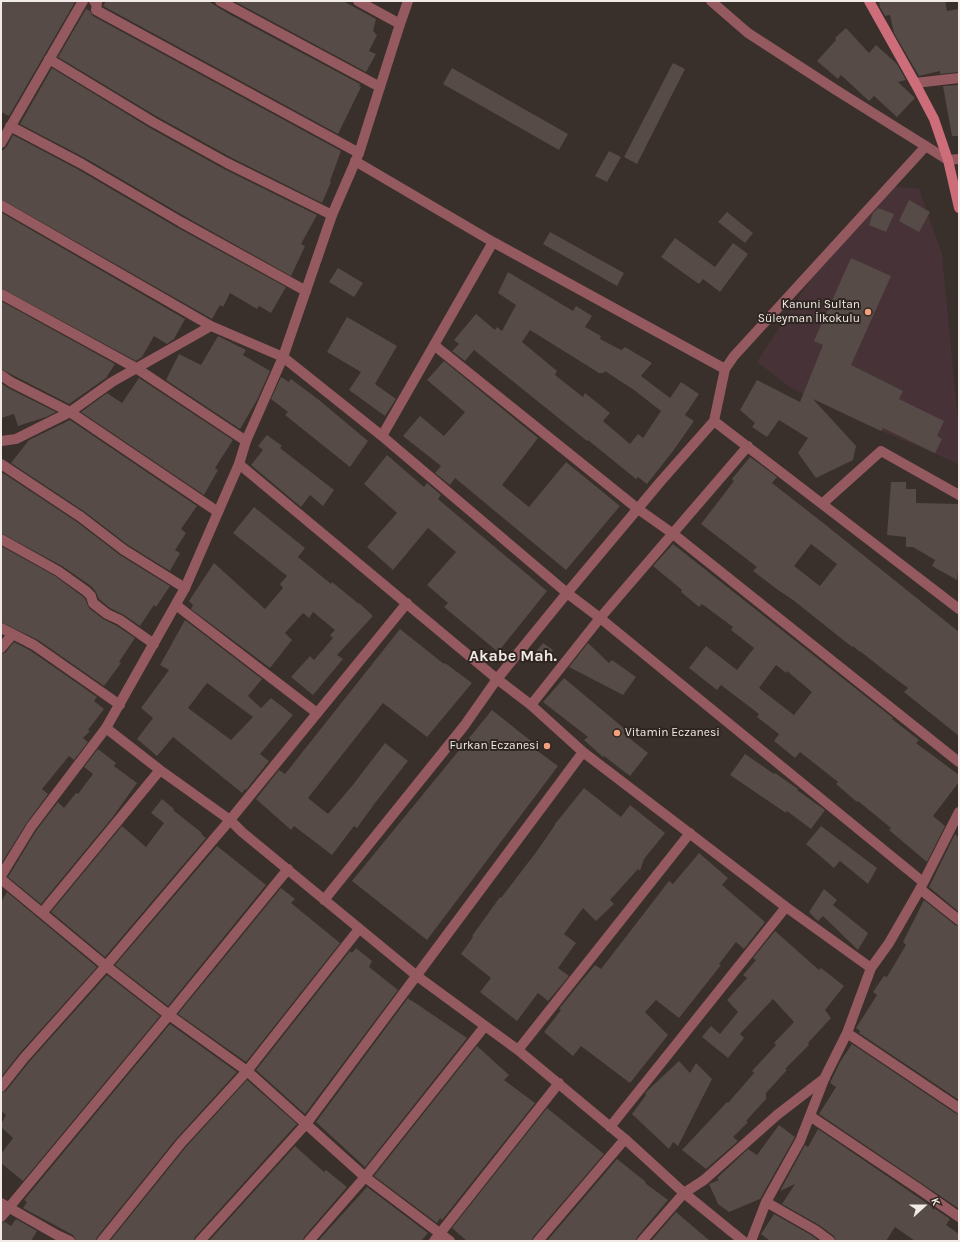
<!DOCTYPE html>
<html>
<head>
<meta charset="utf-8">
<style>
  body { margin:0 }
  #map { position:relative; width:960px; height:1242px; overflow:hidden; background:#392f2b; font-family:Karla,sans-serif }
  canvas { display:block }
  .frame { position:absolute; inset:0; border:2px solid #f1eae7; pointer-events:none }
  .north { position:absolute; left:904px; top:1186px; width:40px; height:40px; -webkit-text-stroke:3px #2f2521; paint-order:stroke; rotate:69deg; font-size:11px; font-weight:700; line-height:16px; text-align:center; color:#f1eae7 }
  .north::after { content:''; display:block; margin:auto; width:14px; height:18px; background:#f1eae7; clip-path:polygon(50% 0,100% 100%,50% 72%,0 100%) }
</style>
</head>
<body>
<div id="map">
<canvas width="960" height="1242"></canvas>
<div class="frame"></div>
<div class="north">K</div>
</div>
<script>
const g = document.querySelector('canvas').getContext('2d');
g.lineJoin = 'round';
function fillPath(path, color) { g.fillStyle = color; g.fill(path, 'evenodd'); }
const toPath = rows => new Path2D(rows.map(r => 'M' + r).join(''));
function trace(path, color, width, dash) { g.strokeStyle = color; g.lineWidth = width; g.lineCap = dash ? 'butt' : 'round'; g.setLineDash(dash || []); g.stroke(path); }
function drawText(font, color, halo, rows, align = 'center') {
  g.font = font + ' Karla,sans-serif'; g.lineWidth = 4; g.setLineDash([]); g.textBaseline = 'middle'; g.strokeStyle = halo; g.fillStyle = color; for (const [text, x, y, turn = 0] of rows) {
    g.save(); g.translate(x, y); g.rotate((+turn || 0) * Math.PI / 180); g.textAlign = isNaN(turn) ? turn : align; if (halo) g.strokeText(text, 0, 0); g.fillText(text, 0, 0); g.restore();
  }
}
fillPath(toPath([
  [894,186,919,189,942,254,959,432,959,464,863,423,791,388,757,362,821,263]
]), '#473337');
fillPath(toPath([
  [1,1,72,1,75,2,9,116,1,112],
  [106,1,208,1,229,14,360,84,359,86,361,87,338,134,103,6],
  [234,1,343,1,376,19,373,31,377,35,369,51,376,54,366,72],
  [879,1,945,1,947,11,959,9,959,72,940,74,940,71,919,76,894,33,890,15,885,16,880,7],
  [86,9,90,11,93,16,341,151,330,181,331,182,322,203,230,157,156,116,58,57],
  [846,28,869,53,876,45,897,64,906,80,898,82,915,98,897,117,874,96,869,101,841,75,838,79,817,61,836,40,835,38],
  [673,63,685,69,637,164,624,157],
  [52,68,150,128,224,169,317,215,301,244,305,246,291,276,184,216,85,158,20,124],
  [452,68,568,134,559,150,443,84],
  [959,85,959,136,952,136,943,86],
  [13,135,79,170,178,228,286,287,271,313,259,306,257,309,230,293,223,307,220,305,212,319,1,199,1,152,7,146],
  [609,151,621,157,607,182,595,176],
  [909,200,930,212,919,232,899,221],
  [878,208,894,214,886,232,869,225,873,213],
  [727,212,753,233,745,243,718,222],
  [2,213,185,319,174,339,167,344,154,336,142,357,136,361,1,288,1,215],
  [550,232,624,273,617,286,543,244],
  [675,238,715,267,733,243,748,254,720,292,703,279,699,284,661,257],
  [851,258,891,276,851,365,903,391,899,399,944,421,937,436,942,439,935,453,883,428,881,431,813,399,856,446,853,460,816,478,798,453,808,438,779,420,767,437,752,427,755,423,740,410,757,380,800,402,823,345,814,341],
  [338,268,363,283,354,297,329,282],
  [508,272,573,311,576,306,592,316,585,327,601,336,600,339,621,350,625,347,652,363,641,376,670,398,681,382,699,394,685,415,694,421,673,451,647,484,638,477,636,479,588,440,587,441,474,350,465,361,452,351,459,344,454,340,476,314,495,330,497,327,502,331,516,305,498,293],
  [530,330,599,373,604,373,605,371,634,390,661,411,643,438,638,434,630,444,603,421,610,413,585,393,583,397,555,375,557,371,522,342],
  [1,301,115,364,106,378,69,404,1,369],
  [347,317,397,346,375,384,396,399,385,416,349,390,361,372,327,352],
  [218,336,246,350,243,355,270,371,257,400,240,429,166,380,179,354,201,365],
  [444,361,538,438,502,485,529,507,566,462,620,506,566,570,455,478,450,485,435,473,441,466,403,436,420,416,444,436,465,412,427,380],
  [281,377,289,382,291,379,319,400,368,441,350,467,285,415,288,412,271,399],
  [139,378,233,440,215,468,218,470,204,495,81,412,107,393,122,403],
  [1,383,8,388,56,412,46,417,18,426,14,414,1,418],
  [70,420,197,506,181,529,186,533,175,550,180,553,170,571,128,545,85,512,11,463,29,440],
  [267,435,282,446,280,448,334,490,323,506,310,495,301,507,251,465,263,450,258,446],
  [387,455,424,487,427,483,441,495,438,499,547,591,498,652,444,607,448,603,427,585,456,552,428,528,393,570,367,547,397,513,364,484],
  [750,457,777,477,772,483,827,526,959,632,959,736,904,692,908,688,885,671,860,651,860,652,853,646,852,647,793,600,778,590,753,571,757,567,701,524,734,481,732,479],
  [811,544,837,564,820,586,794,566],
  [3,473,77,522,120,555,170,586,156,607,154,605,140,626,124,615,110,608,99,599,96,592,91,586,62,566,1,533,1,476],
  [891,482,906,482,906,489,916,489,916,503,959,504,959,563,957,580,932,566,935,560,913,547,906,547,906,537,887,535],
  [254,507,305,548,298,557,331,584,332,582,359,604,359,603,373,616,337,655,343,659,313,695,291,677,310,656,314,660,333,638,330,635,335,630,313,612,309,618,303,613,285,633,292,640,270,668,191,609,193,605,189,601,214,563,265,609,283,588,280,584,287,576,233,533],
  [673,544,893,718,892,719,919,740,916,743,959,775,959,782,933,816,945,826,927,862,889,830,891,828,858,801,857,802,836,784,838,782,800,752,795,758,774,741,779,734,757,717,759,714,721,685,717,690,689,668,706,646,737,670,754,648,731,630,733,627,702,604,699,607,681,592,682,590,653,566],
  [776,665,786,673,787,671,812,692,794,715,759,688],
  [1,546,55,576,82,596,85,599,89,608,103,619,117,626,135,638,119,662,121,663,104,686,38,640,1,622],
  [185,620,262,679,248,696,261,708,271,698,293,715,260,754,269,761,246,790,245,789,242,793,173,737,157,756,137,739,153,718,141,708,169,670,160,665],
  [207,683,253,717,231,740,188,708],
  [400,629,444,664,445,663,472,683,427,737,383,703,308,798,328,814,352,786,385,743,408,761,375,803,357,828,354,826,332,855,294,826,291,830,256,799,279,770,285,774],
  [14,642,31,651,97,697,94,701,104,709,88,730,90,731,83,738,88,742,74,760,69,756,42,789,48,794,26,824,1,864,1,654,6,652],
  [543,643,553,650,546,661,534,654],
  [588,643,609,663,612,660,636,677,623,695,569,667],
  [564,678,626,730,623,733,648,753,630,776,604,756,603,757,584,740,588,737,543,702],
  [492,710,531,741,528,744,558,766,427,940,352,881],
  [98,749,116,763,114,766,137,783,112,818,41,904,8,877,36,831,58,802,64,808,76,793,78,794,93,774,84,767],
  [745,754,774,774,775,773,798,789,797,790,825,810,811,829,787,811,786,813,730,775],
  [584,788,621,817,630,805,665,833,644,859,640,871,638,869,610,900,614,904,596,921,583,908,564,934,576,943,558,968,569,976,548,1001,538,993,517,1021,480,992,491,978,461,954,473,937,472,936,500,897,501,898,537,851,555,825,555,824],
  [162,799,174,809,173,810,202,833,201,834,206,838,105,957,51,912,122,826,146,847,164,823,151,813],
  [821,826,877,868,868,884,840,861,834,868,806,844],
  [955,834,959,838,959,912,929,887],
  [217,846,266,885,168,1006,115,965],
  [699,853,728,878,722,885,765,922,744,949,736,942,719,964,721,965,679,1018,656,1000,645,1012,668,1035,630,1083,581,1046,573,1056,544,1032,561,1010,559,1009,579,984,595,965,601,969,669,881,673,884],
  [281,888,295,899,291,903,340,943,246,1062,178,1014],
  [824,889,837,900,833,905,868,933,858,950,823,916,818,921,809,912],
  [7,892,97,967,19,1054,1,1077,1,902],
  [924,900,955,925,959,926,959,1100,859,1033,860,1031,856,1028,877,995,873,992,884,976,887,977,906,945,903,942],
  [775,931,819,970,821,968,844,986,825,1010,831,1018,808,1043,809,1045,785,1069,787,1070,766,1093,766,1099,746,1121,748,1122,733,1137,738,1141,706,1169,682,1150,727,1102,728,1103,754,1073,752,1071,776,1045,774,1043,794,1022,773,999,740,1034,744,1038,728,1058,702,1037,711,1026,720,1034,738,1012,727,1000,747,978,743,975,756,960,753,958],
  [356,948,372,961,369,967,398,990,305,1114,256,1070,350,951,352,953],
  [107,975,160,1016,23,1181,1,1163,1,1154,13,1138,1,1127,1,1124,6,1115,1,1111,1,1093,6,1091,29,1062],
  [408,998,411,1001,411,1000,467,1038,365,1167,316,1122],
  [170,1024,237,1072,176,1139,97,1237,96,1241,76,1241,75,1238,73,1235,23,1208,27,1202,24,1200],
  [852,1044,955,1113,959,1114,958,1208,819,1114,836,1087,830,1083,840,1062],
  [477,1046,509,1075,504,1080,535,1103,442,1220,440,1218,437,1223,374,1176],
  [679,1061,690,1073,696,1063,712,1079,678,1146,673,1142,669,1149,632,1114,646,1095,645,1094,647,1091],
  [247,1080,297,1124,294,1127,195,1237,194,1241,110,1241,186,1147],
  [547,1108,604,1154,533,1237,532,1241,467,1241,452,1228],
  [779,1125,795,1137,760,1199,729,1212,718,1204,709,1184,719,1180,717,1178,748,1149,757,1155],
  [818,1129,950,1219,946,1225,959,1234,959,1241,915,1241,895,1227,886,1241,836,1241,834,1236,819,1225,782,1204,795,1184,780,1191,805,1145,808,1147],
  [295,1146,324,1172,326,1170,347,1187,304,1237,303,1241,209,1241],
  [617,1159,646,1182,645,1183,668,1200,637,1237,636,1241,547,1241],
  [367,1187,428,1233,421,1241,318,1241],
  [676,1212,710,1241,651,1241],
  [774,1214,811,1235,819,1241,770,1241,761,1234],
  [16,1219,37,1231,31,1241,1,1241,1,1223,5,1222,11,1226]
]), '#564b46');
trace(toPath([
  [94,1,97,3,96,10,359,153],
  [220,1,380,87],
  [358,1,400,24],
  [711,1,748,33,836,90,948,160,959,159],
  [49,59,153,122,227,163,332,215],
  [915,83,959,78],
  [10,126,82,164,181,222,306,291],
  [1,143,83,1],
  [355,161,493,242,725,369],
  [1,205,211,326,283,357,382,436,567,593,600,618,923,882],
  [1,294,136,368,246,441],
  [434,345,638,509,672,533,959,762],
  [1,375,11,382,70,412,218,512],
  [714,421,959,609],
  [382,436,493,242],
  [1,441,16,439,70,412,112,382,211,326],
  [1,464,81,517,124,550,185,588],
  [239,464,497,679,531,705,583,752,786,907,871,968],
  [822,504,881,451,959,495],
  [1,539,58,571,86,591,91,596,93,603,107,614,120,620,154,644],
  [176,605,317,713],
  [1,628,34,645,120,705],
  [1,648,12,635],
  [531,705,600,618,748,446],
  [106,728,160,770,230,820,242,832,417,976,518,1050,625,1139,684,1193,743,1241],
  [1,879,106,966,169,1015,247,1071,365,1177,450,1241],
  [920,889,959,920],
  [324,900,464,726,497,679,567,593,661,481,714,421,725,369,734,356,926,146],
  [42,913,160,770],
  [847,1033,959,1108],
  [518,1050,690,833],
  [1,1087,24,1058,106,966,230,820,407,603],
  [810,1116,919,1189,959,1217],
  [610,1127,786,907],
  [766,1202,815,1230,830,1241],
  [1,1203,57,1235,70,1241],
  [1,1217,169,1015,288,869],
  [102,1241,181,1143,247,1071,359,929],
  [200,1241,306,1124,583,752],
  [309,1241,365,1177,485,1026],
  [434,1241,559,1083],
  [538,1241,625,1139],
  [642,1241,684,1193,704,1180,777,1115,825,1078],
  [751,1241,766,1202,800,1141,825,1077,847,1033,871,968,889,943,920,889,959,812]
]), '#955960', 10);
trace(toPath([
  [1,876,31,827,106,728,185,588,239,464,246,441,283,357,332,215,359,153,400,24,408,1]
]), '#955960', 10);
trace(toPath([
  [869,1,915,83,934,119,948,160,959,208]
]), '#cc6d79', 10);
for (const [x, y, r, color] of [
  [868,312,4,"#f1a17c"],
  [617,733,4,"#f1a17c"],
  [547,746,4,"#f1a17c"]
]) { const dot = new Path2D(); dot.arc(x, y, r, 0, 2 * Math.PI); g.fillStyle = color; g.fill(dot); trace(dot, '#2f2521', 1.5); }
drawText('12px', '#f1eae7', '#2f2521', [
  ["Kanuni Sultan",860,305],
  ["Süleyman İlkokulu",860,319],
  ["Vitamin Eczanesi",625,733,"left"],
  ["Furkan Eczanesi",539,746]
], 'right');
drawText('bold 16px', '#f1eae7', '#2f2521', [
  ["Akabe Mah.",513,656]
]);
</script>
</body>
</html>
